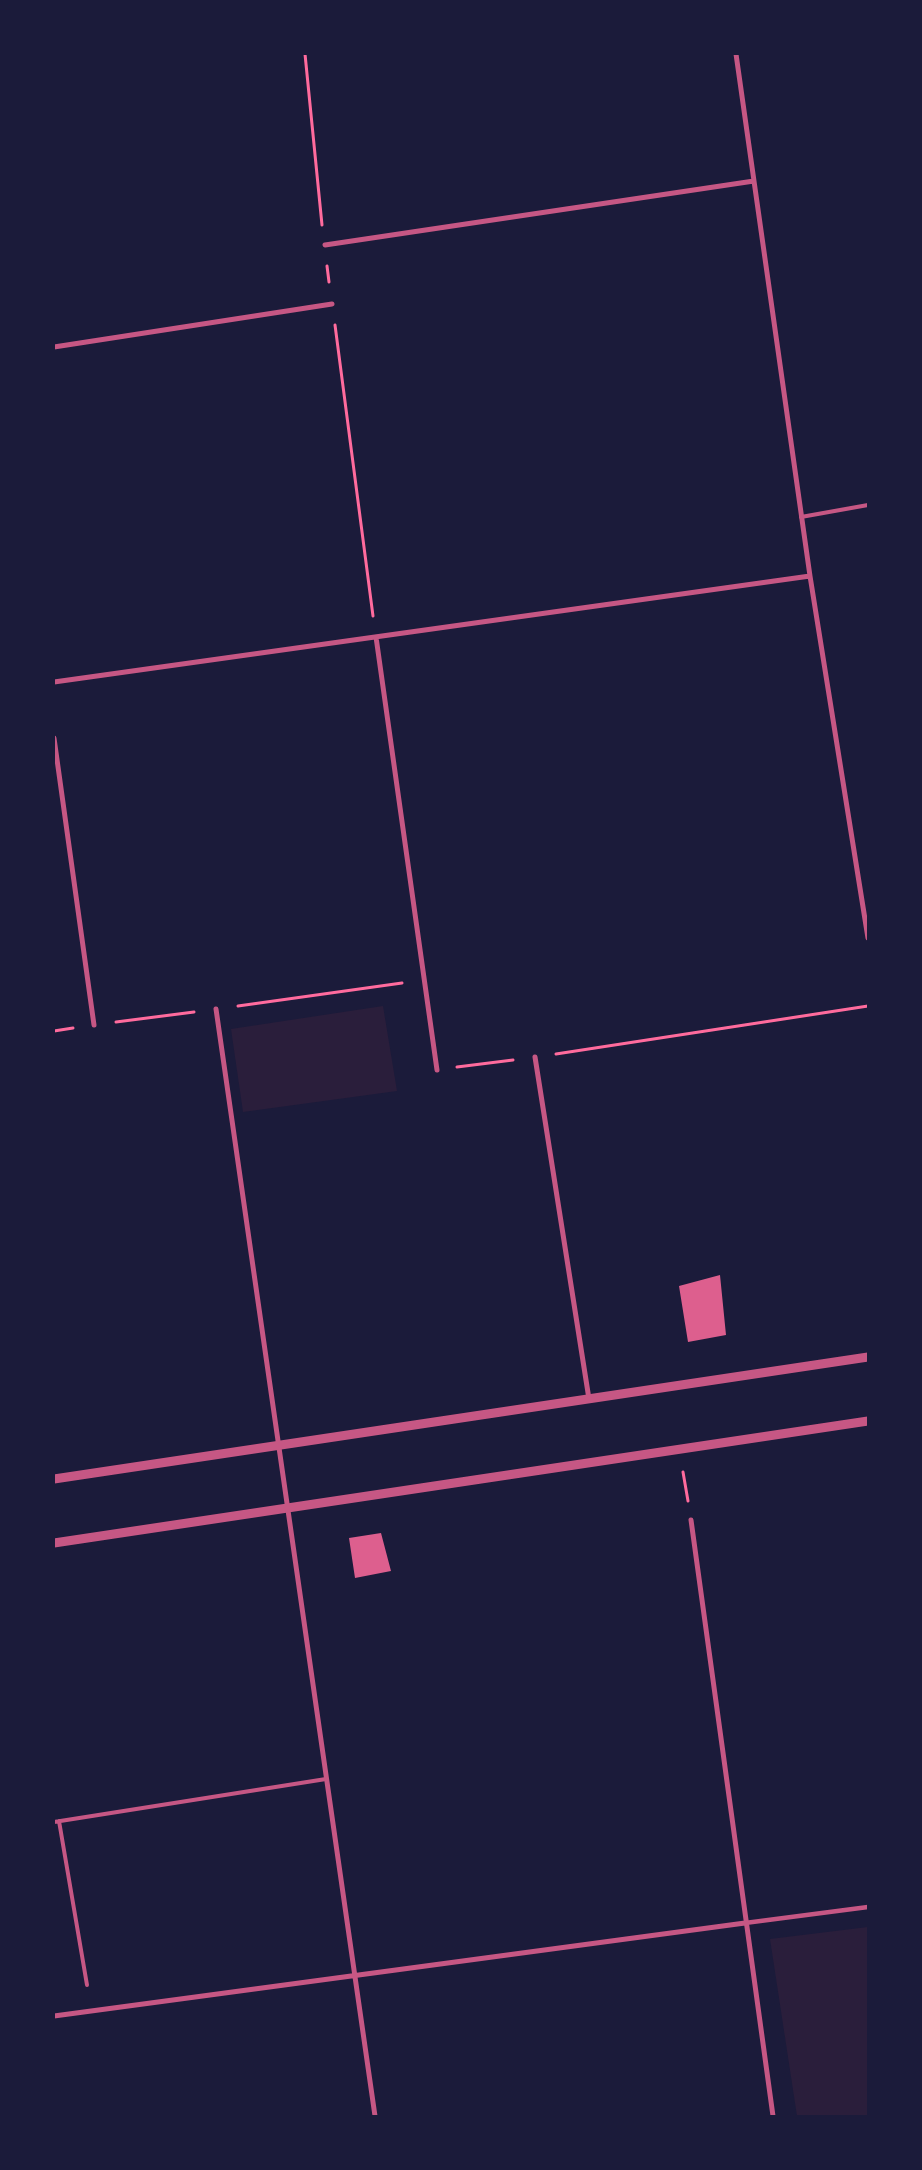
<!DOCTYPE html>
<html>
<head>
<meta charset="utf-8">
<style>
  body { margin:0 }
  #map { position:relative; width:922px; height:2170px; overflow:hidden; background:#1b1b3a; font-family:"PT Serif",serif }
  canvas { display:block }
  .frame { position:absolute; inset:0; border:55px solid #1b1b3a; pointer-events:none }
</style>
</head>
<body>
<div id="map">
<canvas width="922" height="2170"></canvas>
<div class="frame"></div>
</div>
<script>
const g = document.querySelector('canvas').getContext('2d');
g.lineJoin = 'round';
function fillPath(path, color) { g.fillStyle = color; g.fill(path, 'evenodd'); }
const toPath = rows => new Path2D(rows.map(r => 'M' + r).join(''));
function trace(path, color, width, dash) { g.strokeStyle = color; g.lineWidth = width; g.lineCap = dash ? 'butt' : 'round'; g.setLineDash(dash || []); g.stroke(path); }
fillPath(toPath([
  [383,1006,397,1091,243,1112,231,1029],
  [868,1927,868,2116,797,2116,770,1939]
]), '#2a1e3b');
fillPath(toPath([
  [720,1275,726,1335,688,1342,679,1286],
  [381,1533,391,1571,355,1578,349,1538]
]), '#dd5f8e');
trace(toPath([
  [305,54,322,225],
  [327,266,329,282],
  [335,325,373,616],
  [238,1006,402,983],
  [116,1022,194,1012],
  [54,1031,73,1028],
  [556,1054,868,1006],
  [457,1067,513,1060],
  [683,1472,688,1501]
]), '#ff6b9d', 3);
trace(toPath([
  [801,517,868,505],
  [59,1821,87,1985],
  [54,1822,326,1779]
]), '#c65784', 4);
trace(toPath([
  [745,1923,868,1907]
]), '#c65784', 4.5);
trace(toPath([
  [736,54,810,576,868,938],
  [325,245,754,181],
  [54,347,332,304],
  [376,637,437,1070],
  [54,682,810,576],
  [54,738,94,1025],
  [216,1009,375,2116],
  [535,1057,589,1399],
  [691,1520,773,2116],
  [54,2016,745,1923]
]), '#c65784', 5);
trace(toPath([
  [54,1479,868,1357],
  [54,1543,868,1421]
]), '#c65784', 9);
</script>
</body>
</html>
